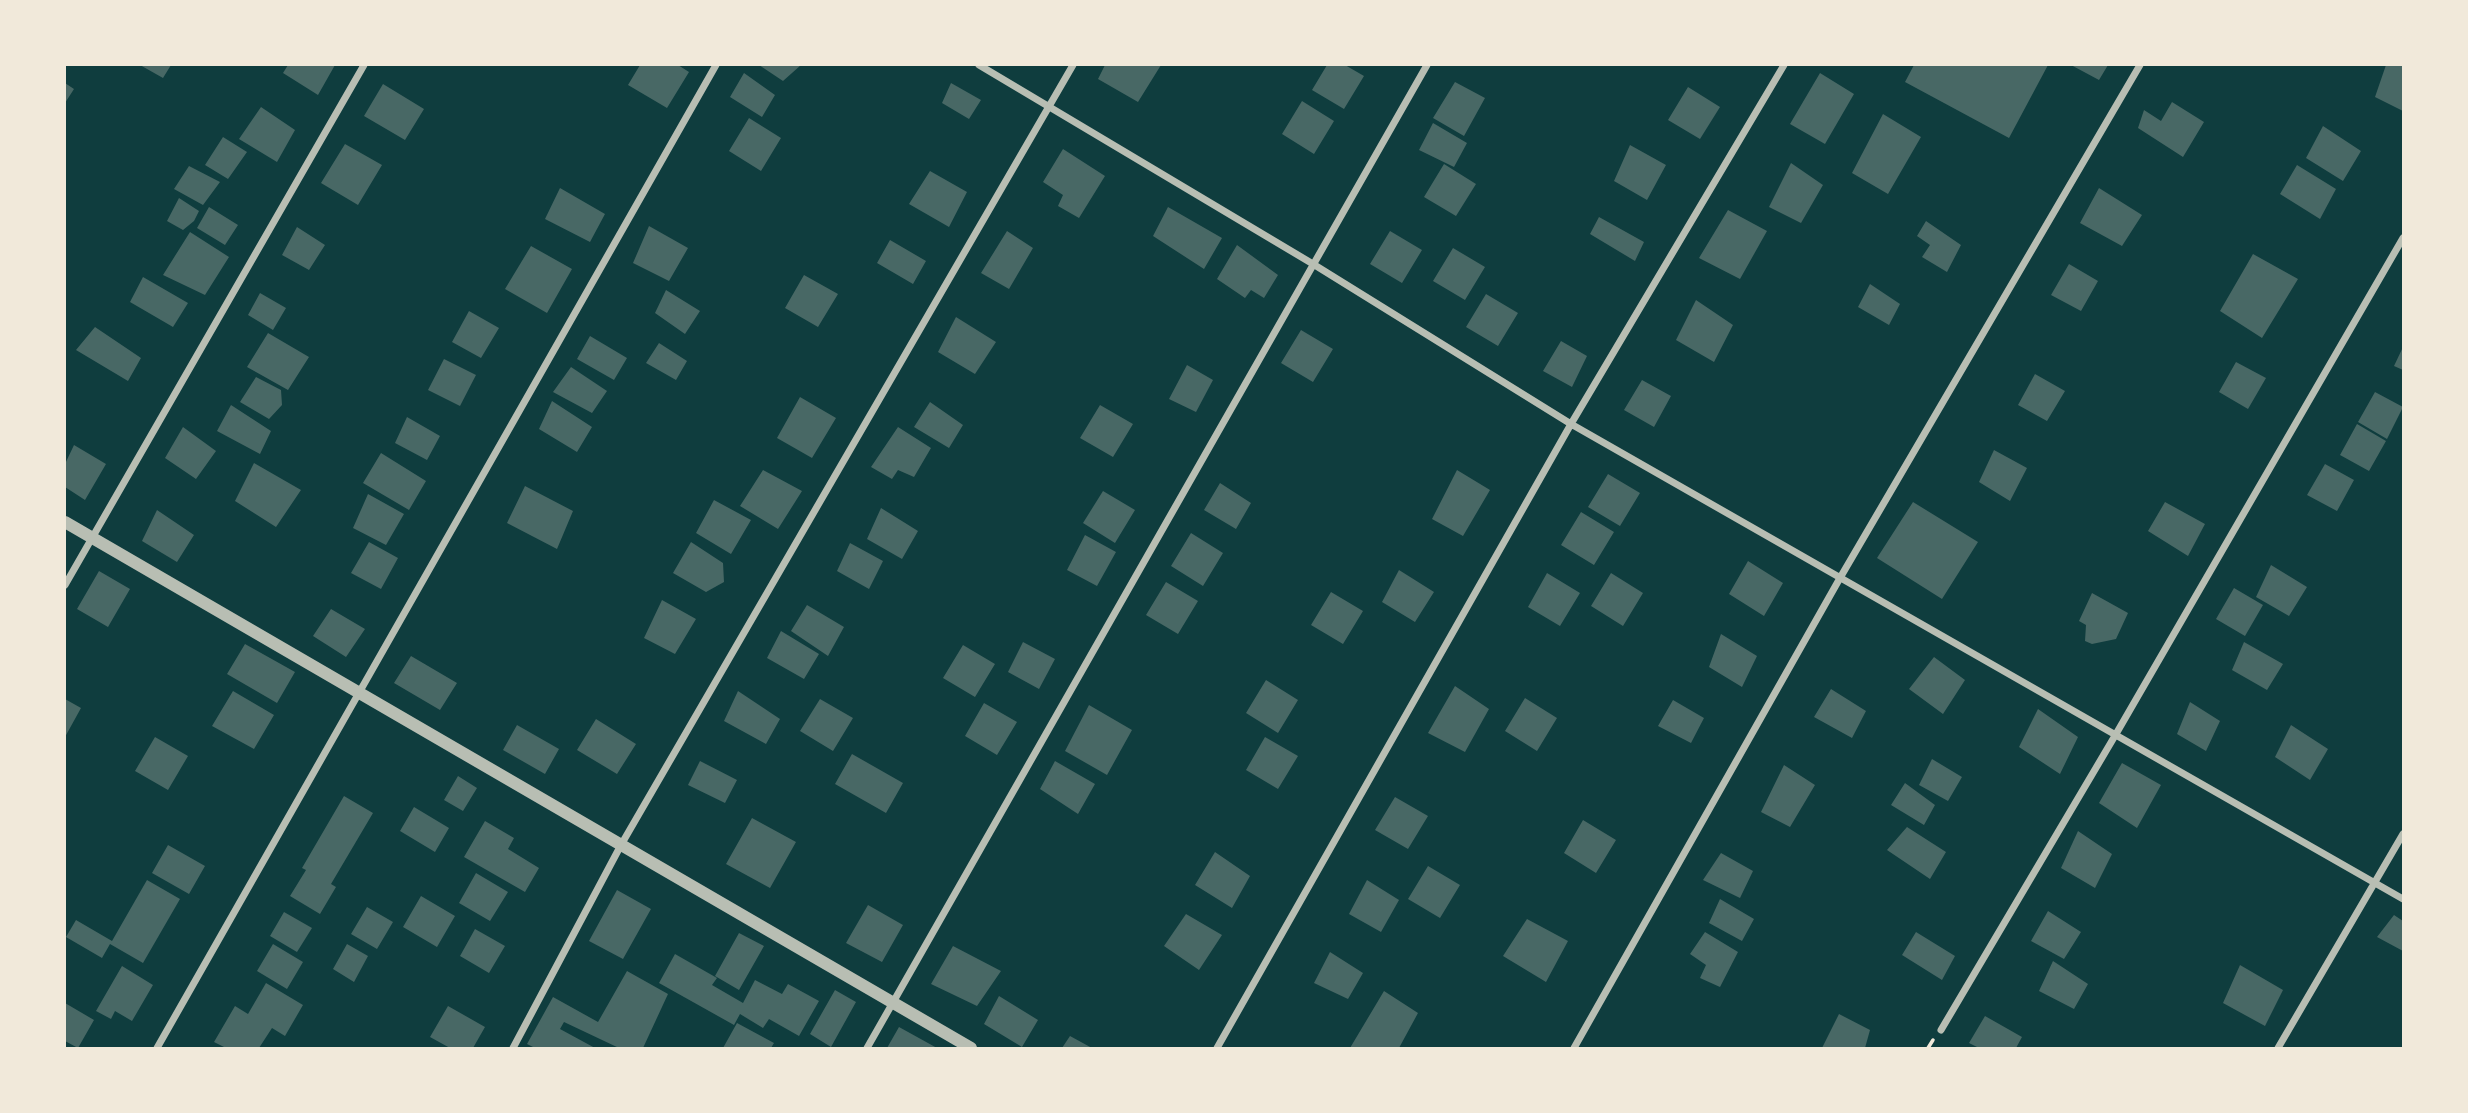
<!DOCTYPE html>
<html>
<head>
<meta charset="utf-8">
<style>
  body { margin:0 }
  #map { position:relative; width:2468px; height:1113px; overflow:hidden; background:#0f3d3e; font-family:"Work Sans",sans-serif }
  canvas { display:block }
  .frame { position:absolute; inset:0; border:66px solid #f1e9da; pointer-events:none }
</style>
</head>
<body>
<div id="map">
<canvas width="2468" height="1113"></canvas>
<div class="frame"></div>
</div>
<script>
const g = document.querySelector('canvas').getContext('2d');
g.lineJoin = 'round';
function fillPath(path, color) { g.fillStyle = color; g.fill(path, 'evenodd'); }
const toPath = rows => new Path2D(rows.map(r => 'M' + r).join(''));
function trace(path, color, width, dash) { g.strokeStyle = color; g.lineWidth = width; g.lineCap = dash ? 'butt' : 'round'; g.setLineDash(dash || []); g.stroke(path); }
fillPath(toPath([
  [140,65,171,65,163,78],
  [288,65,335,65,318,95,283,73],
  [640,65,678,65,689,72,667,108,628,85],
  [759,65,801,65,783,81],
  [1105,65,1161,65,1138,102,1098,79],
  [1327,65,1345,65,1364,76,1344,109,1312,90],
  [1914,65,2048,65,2009,138,1905,82],
  [2071,65,2108,65,2099,80],
  [2386,65,2403,65,2403,111,2375,97],
  [744,73,775,95,762,117,730,97],
  [1820,73,1854,94,1825,144,1790,124],
  [1455,82,1485,98,1464,136,1433,118],
  [65,83,74,89,65,103],
  [951,83,981,100,969,119,942,103],
  [383,84,424,109,405,140,364,116],
  [1688,87,1720,107,1700,139,1668,120],
  [1302,101,1334,121,1314,154,1282,134],
  [2172,102,2204,122,2183,157,2138,128,2144,110,2161,121],
  [261,107,295,130,277,162,239,139],
  [1883,114,1921,137,1888,194,1852,173],
  [749,118,781,138,761,171,729,151],
  [1433,123,1467,143,1454,167,1419,150],
  [2323,126,2361,151,2343,181,2306,158],
  [223,137,247,152,228,179,205,165],
  [345,144,382,165,358,205,321,183],
  [1630,145,1666,165,1647,200,1614,181],
  [1063,149,1105,176,1079,218,1058,206,1063,195,1043,182],
  [1791,163,1823,185,1801,223,1769,207],
  [1444,164,1476,184,1456,216,1424,197],
  [2297,165,2336,189,2320,219,2280,194],
  [189,166,220,182,203,205,174,189],
  [930,171,967,192,949,227,909,204],
  [560,188,605,214,590,242,545,219],
  [2099,188,2142,215,2122,246,2080,223],
  [179,198,199,211,194,221,183,230,167,221],
  [209,207,238,225,225,245,197,228],
  [1168,207,1222,238,1204,269,1153,236],
  [1728,210,1767,231,1740,279,1699,258],
  [1599,217,1644,242,1635,261,1590,234],
  [1926,221,1961,245,1947,272,1922,257,1930,245,1917,236],
  [649,226,688,248,669,281,633,263],
  [297,227,325,245,309,270,282,255],
  [1007,231,1033,248,1009,289,981,273],
  [1390,231,1422,250,1402,283,1370,264],
  [190,232,229,257,205,295,163,275],
  [890,240,926,261,913,284,877,263],
  [1237,245,1278,275,1264,298,1251,290,1245,298,1217,279],
  [531,246,572,269,547,313,505,289],
  [1453,248,1485,267,1465,300,1433,281],
  [2253,254,2298,279,2262,338,2220,311],
  [2069,264,2098,281,2081,311,2051,295],
  [804,275,838,294,818,327,785,308],
  [143,277,188,303,173,327,130,302],
  [1870,284,1900,304,1889,325,1858,307],
  [666,290,700,311,685,334,655,313],
  [260,293,286,308,273,330,248,315],
  [1486,294,1518,313,1498,346,1466,327],
  [1696,300,1733,325,1714,362,1676,340],
  [469,311,499,328,481,358,452,342],
  [956,317,996,342,975,374,938,352],
  [95,327,141,358,128,381,76,350],
  [1301,330,1333,349,1313,382,1281,363],
  [268,333,309,357,288,390,247,367],
  [590,336,627,358,614,380,577,359],
  [1561,341,1587,356,1572,387,1543,371],
  [659,343,687,361,676,380,646,363],
  [2403,347,2403,370,2394,366],
  [444,359,476,375,460,406,428,390],
  [2236,362,2266,378,2248,409,2219,392],
  [1187,365,1213,380,1196,412,1169,399],
  [571,367,607,391,592,413,553,392],
  [2035,374,2065,391,2047,421,2018,405],
  [256,377,281,390,282,405,269,419,240,402],
  [1642,380,1671,396,1654,427,1624,410],
  [2375,392,2403,407,2387,439,2358,422],
  [800,397,836,418,812,458,777,438],
  [552,401,592,427,577,452,539,429],
  [930,402,963,425,949,448,914,427],
  [231,405,271,431,260,454,217,431],
  [1100,405,1133,424,1113,457,1080,438],
  [407,417,440,436,427,460,395,443],
  [2357,424,2386,441,2369,471,2340,455],
  [183,427,216,451,196,479,165,458],
  [898,427,931,448,914,477,898,470,892,479,871,467],
  [74,445,106,464,85,500,65,487,65,464],
  [1994,450,2027,468,2010,501,1979,482],
  [381,453,426,481,409,510,363,483],
  [254,463,301,490,276,527,235,501],
  [2325,464,2354,480,2337,511,2307,495],
  [763,470,802,491,778,529,740,506],
  [1457,470,1490,490,1463,536,1432,519],
  [1608,474,1640,493,1620,526,1588,507],
  [1220,483,1251,503,1236,529,1204,510],
  [525,486,573,511,557,549,507,523],
  [1103,491,1135,510,1115,543,1083,523],
  [368,494,404,514,386,545,353,528],
  [714,500,751,520,731,554,696,533],
  [1913,502,1978,542,1942,599,1877,558],
  [2165,502,2205,524,2188,556,2148,531],
  [881,508,918,531,902,559,867,539],
  [157,510,194,535,177,562,142,541],
  [1581,512,1614,532,1594,565,1561,545],
  [1191,533,1223,553,1203,586,1171,566],
  [1085,535,1116,552,1097,586,1067,570],
  [369,542,398,558,381,589,351,573],
  [691,542,723,563,724,582,706,592,673,573],
  [850,543,883,561,869,589,837,571],
  [1748,561,1783,583,1764,616,1729,594],
  [2271,565,2307,587,2289,616,2256,597],
  [1399,570,1434,592,1415,622,1382,602],
  [99,571,130,589,108,627,77,609],
  [1547,573,1580,593,1560,626,1528,607],
  [1611,573,1643,593,1623,626,1591,606],
  [1166,582,1198,601,1178,634,1146,615],
  [2234,588,2263,605,2245,636,2216,619],
  [1331,592,1363,611,1343,644,1311,625],
  [2092,593,2128,613,2116,639,2092,644,2085,641,2086,625,2079,621],
  [662,600,696,619,675,654,644,638],
  [807,605,844,627,828,656,791,631],
  [331,609,365,629,346,657,313,636],
  [781,631,819,654,804,679,767,658],
  [1721,634,1757,656,1742,687,1709,667],
  [1023,642,1055,659,1039,689,1008,672],
  [2244,642,2283,664,2267,690,2232,670],
  [245,644,295,672,277,703,227,674],
  [963,645,995,664,975,697,943,678],
  [411,656,457,683,440,710,394,683],
  [1934,657,1965,680,1943,714,1909,689],
  [1266,680,1298,700,1278,733,1246,713],
  [1455,686,1489,709,1465,752,1428,733],
  [1831,689,1866,711,1852,738,1814,717],
  [233,691,274,715,254,749,212,726],
  [738,691,780,719,766,744,724,721],
  [1525,698,1557,718,1537,751,1505,731],
  [65,699,81,708,65,737],
  [820,699,853,718,833,751,800,731],
  [1673,700,1704,718,1691,743,1658,726],
  [2190,702,2220,721,2206,751,2177,734],
  [984,703,1017,722,997,755,965,736],
  [1089,705,1132,730,1107,775,1065,751],
  [2038,709,2078,737,2060,774,2019,747],
  [596,719,636,744,617,774,577,750],
  [517,725,559,749,545,774,503,750],
  [2291,725,2328,749,2310,780,2275,757],
  [155,737,188,756,168,790,135,771],
  [1265,737,1298,756,1278,789,1246,770],
  [852,754,903,783,886,813,835,784],
  [1932,759,1962,777,1948,801,1919,785],
  [700,761,737,780,725,803,688,785],
  [1055,761,1095,784,1078,814,1040,789],
  [2122,763,2161,785,2137,828,2099,803],
  [1784,765,1815,785,1790,827,1761,812],
  [458,776,477,788,463,811,444,800],
  [1905,783,1935,805,1924,825,1891,805],
  [344,796,373,813,331,884,336,887,320,914,290,896,306,870,302,868],
  [1395,797,1428,816,1408,849,1375,830],
  [414,807,449,828,435,852,400,831],
  [752,818,796,842,770,888,726,864],
  [1583,820,1616,840,1596,873,1564,853],
  [485,821,514,838,508,849,539,868,525,892,464,857],
  [1907,827,1946,852,1930,879,1887,850],
  [2078,831,2112,854,2095,888,2061,868],
  [168,845,205,866,189,894,152,873],
  [1215,852,1250,876,1232,908,1195,885],
  [1721,853,1753,871,1740,898,1703,880],
  [1428,866,1460,885,1440,918,1408,899],
  [476,873,508,892,490,921,459,903],
  [147,880,180,899,143,963,110,944,102,958,66,937,76,920,112,941],
  [1367,880,1399,900,1381,932,1349,914],
  [617,890,651,909,623,959,589,941],
  [421,896,455,916,437,947,403,927],
  [1720,899,1754,919,1742,941,1709,923],
  [868,905,903,925,882,962,846,943],
  [367,907,393,922,377,949,351,934],
  [2048,911,2081,932,2064,959,2031,941],
  [284,912,312,928,297,952,270,936],
  [1186,914,1222,935,1199,970,1164,946],
  [2394,915,2403,921,2403,951,2377,937],
  [1527,919,1568,941,1546,982,1503,956],
  [475,929,505,946,489,973,460,956],
  [1705,932,1738,952,1720,987,1700,978,1706,965,1690,954],
  [1916,932,1955,956,1942,980,1902,955],
  [739,933,764,946,739,990,715,976],
  [273,944,303,962,287,989,257,971],
  [347,944,368,956,354,982,333,969],
  [953,946,1001,971,977,1006,931,984],
  [1330,952,1363,973,1348,999,1314,983],
  [675,954,717,978,712,985,743,1003,755,980,782,994,788,984,819,1001,799,1036,769,1019,763,1028,740,1014,734,1025,659,983],
  [2053,961,2088,984,2074,1009,2039,991],
  [2240,965,2283,990,2265,1026,2223,1003],
  [122,966,153,985,132,1021,115,1011,111,1019,96,1011],
  [627,971,668,994,643,1048,619,1048,564,1022,560,1029,595,1048,535,1048,527,1044,553,997,598,1022],
  [266,983,303,1005,285,1036,272,1028,259,1048,226,1048,214,1042,235,1006,248,1014],
  [835,990,856,1002,831,1047,810,1034],
  [1384,991,1418,1013,1399,1048,1350,1048],
  [999,996,1038,1020,1022,1047,984,1024],
  [65,1003,94,1020,78,1048,65,1041],
  [448,1006,485,1027,473,1048,450,1048,430,1037],
  [1839,1014,1870,1030,1865,1048,1822,1048],
  [1985,1016,2022,1037,2016,1048,1979,1048,1969,1043],
  [737,1023,774,1043,771,1048,723,1048],
  [899,1027,937,1048,887,1048],
  [1070,1036,1092,1048,1062,1048]
]), '#486865');
trace(toPath([
  [1928,1048,1933,1040]
]), '#f1e9da', 3.5);
trace(toPath([
  [979,65,1313,264,1571,424,2403,899],
  [65,585,364,65],
  [1941,1030,2116,734,2403,238],
  [157,1048,716,65],
  [513,1048,621,845,1073,65],
  [867,1048,1427,65],
  [1217,1048,1571,424,1784,65],
  [1574,1048,1840,578,2140,65],
  [2278,1048,2403,834]
]), '#b8beb3', 7);
trace(toPath([
  [65,522,971,1048]
]), '#b8beb3', 12);
</script>
</body>
</html>
